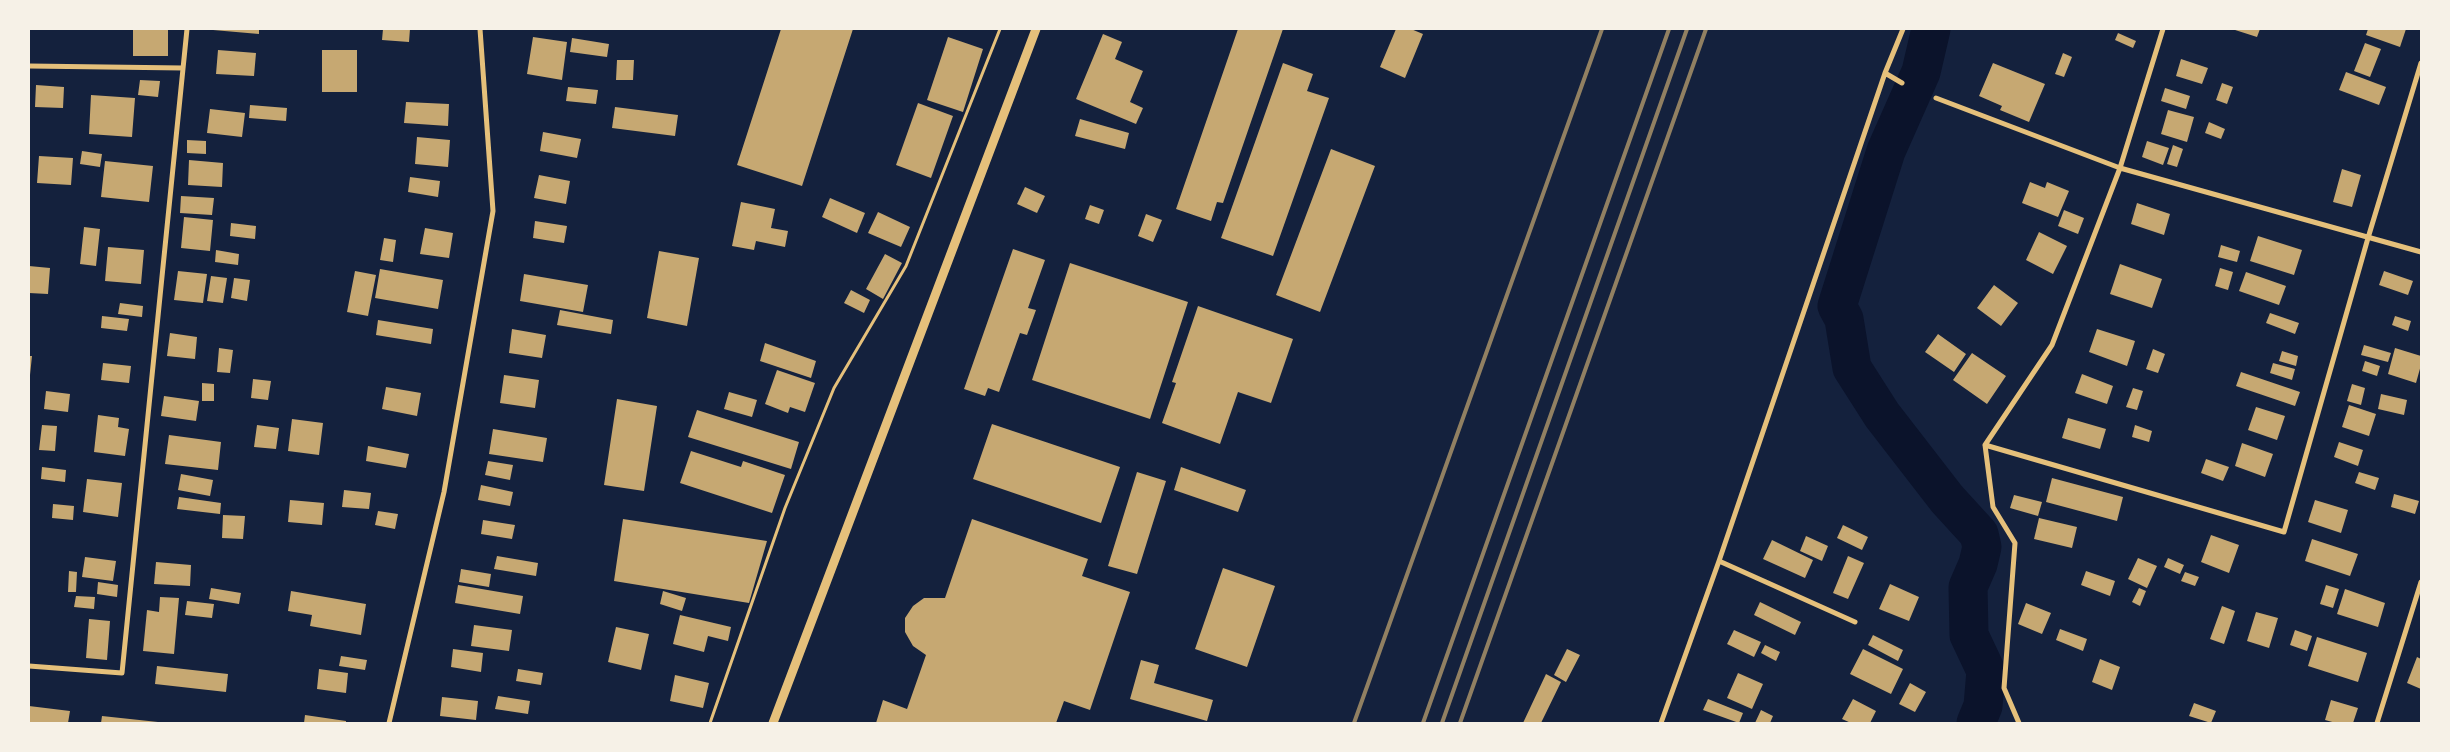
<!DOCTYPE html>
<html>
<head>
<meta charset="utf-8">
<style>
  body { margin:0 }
  #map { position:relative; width:2450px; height:752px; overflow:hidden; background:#14213d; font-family:"Libre Baskerville",serif }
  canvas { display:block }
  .frame { position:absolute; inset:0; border:30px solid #f6f1e7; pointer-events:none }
</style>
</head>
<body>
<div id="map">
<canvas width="2450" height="752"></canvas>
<div class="frame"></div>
</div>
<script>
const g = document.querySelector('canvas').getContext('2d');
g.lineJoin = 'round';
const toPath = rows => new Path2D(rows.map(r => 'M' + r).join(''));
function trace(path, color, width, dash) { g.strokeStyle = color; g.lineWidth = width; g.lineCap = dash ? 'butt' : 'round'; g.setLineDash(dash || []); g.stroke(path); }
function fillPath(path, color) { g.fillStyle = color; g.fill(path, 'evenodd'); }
trace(toPath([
  [1931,29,1921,72,1886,151,1837,306,1844,319,1852,368,1882,415,1947,499,1979,534,1982,547,1978,564,1968,587,1969,635,1986,671,1983,706,1976,723]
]), '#0b132b', 39);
fillPath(toPath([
  [133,29,168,29,168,56,133,56],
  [214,29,259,29,259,34,213,30],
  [383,29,410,29,409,42,382,40],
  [781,29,853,29,802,186,737,165],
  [1238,29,1283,29,1223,203,1217,202,1211,221,1176,209],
  [1396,29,1411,29,1423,34,1405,78,1380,67],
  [2232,29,2260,29,2257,37],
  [2368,29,2406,29,2400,47,2366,35],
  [2118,33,2136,41,2133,48,2115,40],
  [1103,34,1122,42,1115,59,1143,71,1130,102,1143,108,1136,124,1076,99],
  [533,37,567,42,562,80,527,74],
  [948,37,983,49,963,112,927,100],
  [572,38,609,44,607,57,570,52],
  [2365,43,2381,49,2370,77,2354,71],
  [218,50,256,53,254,76,216,74],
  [322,50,357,50,357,92,322,92],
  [2063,53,2072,57,2064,77,2055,74],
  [2181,59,2208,68,2202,84,2176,76],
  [617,60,634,60,633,80,616,80],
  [1283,63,1313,74,1307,91,1329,98,1273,256,1221,238],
  [1993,63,2045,84,2029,122,2000,110,2002,106,1979,96],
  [2346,72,2386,87,2379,105,2339,90],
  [140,80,160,81,158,97,138,95],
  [2222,83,2233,87,2227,104,2216,100],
  [36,85,64,87,63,108,35,107],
  [568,87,598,90,596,104,566,101],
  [2165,88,2190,96,2186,109,2161,101],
  [91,95,135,98,132,137,89,134],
  [406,102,449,104,448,126,404,123],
  [918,103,953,116,931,178,896,165],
  [250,105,287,108,286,121,249,118],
  [615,107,678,115,675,136,612,128],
  [210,109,245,113,242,137,207,133],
  [2168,110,2194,117,2187,142,2161,134],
  [1080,119,1129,133,1125,149,1075,136],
  [2209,122,2225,129,2221,139,2205,133],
  [543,132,581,139,577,158,540,151],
  [417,137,450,140,448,167,415,164],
  [187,140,206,141,206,154,187,153],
  [2147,141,2169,148,2163,165,2142,157],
  [2173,145,2183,149,2177,167,2167,164],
  [1331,149,1375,166,1320,312,1276,295],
  [82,151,102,154,100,167,80,164],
  [39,156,73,158,71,185,37,183],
  [189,160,223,163,222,187,188,185],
  [105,161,153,166,149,202,101,197],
  [2342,169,2361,175,2352,207,2333,202],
  [539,175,570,181,566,204,534,198],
  [410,177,440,181,438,197,408,192],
  [2030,182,2045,188,2047,182,2069,191,2058,217,2022,203],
  [1025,187,1045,196,1037,213,1017,204],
  [181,196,214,198,212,215,180,213],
  [830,198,865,213,857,233,822,217],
  [741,202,775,209,771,228,788,231,785,247,756,241,754,250,732,246],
  [2137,203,2170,214,2164,235,2131,224],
  [1090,205,1104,210,1099,224,1085,219],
  [2064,210,2084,218,2078,234,2058,226],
  [878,212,910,227,901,247,868,233],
  [1146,214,1162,220,1153,242,1138,236],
  [184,217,213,220,210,251,181,248],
  [535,221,567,226,564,243,533,238],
  [231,223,256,226,255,239,230,236],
  [84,227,100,229,96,266,80,264],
  [425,228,453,233,449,258,420,254],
  [2039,232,2067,246,2053,274,2026,260],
  [2258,236,2302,250,2294,275,2250,261],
  [384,238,396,240,393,262,380,260],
  [2221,245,2240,251,2237,262,2218,257],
  [108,247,144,250,141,284,105,281],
  [1013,249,1045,260,1028,308,1036,310,1027,335,1020,333,999,392,988,388,985,396,964,389],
  [216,250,239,254,238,265,215,262],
  [659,251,699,258,687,326,647,318],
  [885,254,902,263,883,299,866,289],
  [1070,263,1188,302,1150,419,1032,380],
  [2120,264,2162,279,2152,308,2110,294],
  [29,266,50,268,48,294,29,293],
  [2220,268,2233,272,2228,290,2215,286],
  [380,269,443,280,438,309,375,298],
  [178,271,207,274,203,303,174,300],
  [355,271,376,275,368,316,347,312],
  [2384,271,2413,281,2408,295,2379,285],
  [2246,272,2286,286,2279,305,2239,291],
  [524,274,588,285,583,312,520,301],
  [211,276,227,278,223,303,207,301],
  [234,278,250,280,247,301,231,298],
  [1994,285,2018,303,2001,326,1977,308],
  [851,290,870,300,864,313,844,303],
  [120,303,143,306,142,317,118,314],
  [1198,306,1293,339,1271,403,1238,392,1220,444,1162,423,1176,383,1172,382],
  [560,310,613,320,611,334,557,325],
  [2270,313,2299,323,2295,334,2266,323],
  [102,316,129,319,127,331,101,328],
  [2395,316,2411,321,2408,331,2392,325],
  [378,320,433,329,431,344,376,335],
  [512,329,546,335,542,358,509,353],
  [2097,329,2135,341,2127,366,2089,352],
  [170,333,197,337,195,359,167,356],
  [1938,334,1966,354,1954,372,1925,352],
  [765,343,816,361,811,378,760,361],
  [2364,345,2391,353,2388,362,2361,355],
  [219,348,233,350,230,373,217,372],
  [2395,348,2421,356,2421,365,2416,383,2388,374],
  [2153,349,2165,354,2158,373,2146,369],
  [2282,351,2298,356,2296,366,2279,361],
  [1972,353,2006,376,1987,404,1953,380],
  [29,356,32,356,30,375,29,375],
  [2365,361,2380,366,2377,376,2362,371],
  [103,363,131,366,129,383,101,380],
  [2273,363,2295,369,2292,380,2270,373],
  [777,370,815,383,805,412,790,407,788,413,765,404],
  [2241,372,2300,392,2295,406,2236,386],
  [2082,374,2113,386,2107,404,2075,393],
  [504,375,539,380,535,408,500,403],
  [253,379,271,381,268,400,251,398],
  [202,383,214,384,214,401,202,401],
  [2352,384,2365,388,2361,405,2347,401],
  [386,387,421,393,417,416,382,409],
  [2133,388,2143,391,2137,410,2126,407],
  [46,391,70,394,68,412,44,409],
  [729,392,757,400,752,417,724,409],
  [2381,394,2407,400,2404,415,2378,409],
  [164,396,199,401,196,421,161,416],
  [617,399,657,406,644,491,604,485],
  [2349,405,2376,414,2369,436,2342,427],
  [2256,407,2285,416,2277,440,2248,430],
  [697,410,799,442,791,469,688,437],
  [98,415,119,418,118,427,129,429,125,456,94,452],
  [2068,418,2106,429,2100,449,2062,438],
  [292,419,323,423,319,455,288,451],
  [992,424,1120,467,1101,523,973,479],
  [42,425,57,426,55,451,39,450],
  [257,425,279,428,276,449,254,447],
  [2135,425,2152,431,2149,442,2132,437],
  [493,429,547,438,543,462,489,454],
  [169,435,221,442,218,470,165,464],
  [2339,442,2363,450,2358,466,2334,457],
  [2242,443,2273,454,2265,477,2235,466],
  [368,446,409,454,406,468,366,461],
  [691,451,741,467,743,461,785,475,772,513,680,483],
  [2206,459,2229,467,2223,481,2201,473],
  [488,461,513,465,510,480,485,475],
  [42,467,66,470,65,482,41,479],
  [1181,467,1246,490,1238,512,1174,490],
  [1137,472,1166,481,1137,574,1108,566],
  [2359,472,2379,478,2375,490,2355,483],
  [181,474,213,480,210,496,178,490],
  [2052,478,2123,497,2117,521,2046,502],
  [87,479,122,483,118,517,83,512],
  [481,485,513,492,510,506,478,500],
  [344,490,371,493,369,509,342,507],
  [2394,494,2419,501,2415,514,2391,507],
  [2014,495,2042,502,2038,516,2010,508],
  [179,497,221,503,220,514,177,509],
  [290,500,324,503,322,525,288,522],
  [2315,500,2348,510,2341,533,2308,522],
  [53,504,74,506,73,520,52,518],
  [378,511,398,514,395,529,375,525],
  [223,515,245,516,243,539,222,538],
  [2039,518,2077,527,2072,548,2034,539],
  [623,519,767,541,749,603,614,581],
  [972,519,1088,559,1082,576,1130,592,1090,710,1064,701,1056,723,876,723,883,700,907,709,926,655,913,646,905,632,905,618,913,606,924,598,945,598],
  [483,520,515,525,512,539,481,534],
  [1843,525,1868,537,1862,550,1837,538],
  [2211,535,2239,545,2229,573,2201,562],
  [1806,536,1828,546,1822,561,1800,551],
  [2312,539,2358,554,2350,576,2305,561],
  [1772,540,1813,560,1805,578,1763,559],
  [497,556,538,563,536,576,494,569],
  [1848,556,1864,563,1848,599,1833,593],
  [85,557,116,561,113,581,82,577],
  [2138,558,2157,566,2147,588,2128,579],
  [2168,558,2184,565,2180,574,2164,567],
  [156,562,191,565,190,586,154,584],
  [1223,568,1275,586,1247,667,1195,649],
  [461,569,491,574,489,587,459,582],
  [69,571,77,572,76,592,68,592],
  [2086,571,2115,581,2110,596,2081,585],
  [2185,572,2199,577,2195,586,2181,581],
  [98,582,118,585,117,597,97,594],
  [1890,584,1919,597,1909,621,1879,609],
  [458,585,523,596,520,614,455,603],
  [2326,585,2339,589,2333,608,2320,604],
  [211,588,241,593,239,604,209,599],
  [2139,588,2146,591,2140,606,2132,602],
  [2345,589,2385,603,2378,627,2337,614],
  [291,591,366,604,361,635,310,626,312,615,288,611],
  [663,591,686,598,682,611,660,604],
  [76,596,95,597,94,609,74,607],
  [160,597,179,598,174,654,143,651,147,610,159,612],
  [187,601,214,604,212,618,185,615],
  [1760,602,1801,622,1795,635,1754,615],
  [2026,603,2051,613,2042,634,2018,624],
  [2222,606,2235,611,2224,644,2210,639],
  [2256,612,2278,618,2269,648,2247,641],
  [680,615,731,627,728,641,708,636,704,652,673,644],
  [89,619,110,621,107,660,86,658],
  [474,625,512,630,509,651,471,646],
  [616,627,649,634,641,670,608,662],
  [2060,629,2087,639,2083,651,2056,640],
  [1734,630,1761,642,1754,657,1727,644],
  [2295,630,2312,636,2307,651,2290,645],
  [1873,635,1903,650,1898,661,1868,645],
  [2317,637,2367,653,2358,682,2308,666],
  [1765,645,1780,652,1776,661,1761,653],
  [453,649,483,653,481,672,451,667],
  [1567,649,1580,655,1566,682,1554,675],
  [1863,649,1903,669,1891,694,1850,674],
  [341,656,367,660,365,670,339,666],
  [2417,657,2421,659,2421,689,2407,683],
  [2100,659,2120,667,2112,690,2092,682],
  [1141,660,1159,665,1154,683,1213,700,1207,721,1130,699],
  [157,666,228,674,226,692,155,684],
  [319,669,348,673,346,693,317,689],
  [518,669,543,673,541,685,516,681],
  [1738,673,1763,684,1752,709,1727,698],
  [1546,674,1561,682,1541,723,1523,723],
  [675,675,709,683,703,708,670,701],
  [1910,683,1926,692,1915,712,1899,704],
  [498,696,530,701,528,714,495,709],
  [442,697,478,701,476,720,440,716],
  [1708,699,1743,713,1739,723,1703,710],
  [1853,699,1876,711,1870,723,1851,723,1842,719],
  [2331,700,2358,708,2353,723,2336,723,2325,720],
  [2194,703,2216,711,2211,723,2189,716],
  [29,706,70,711,68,723,29,723],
  [1761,710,1773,716,1770,723,1755,723],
  [305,715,346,721,346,723,304,723],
  [102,716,158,722,158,723,101,723]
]), '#c6a872');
trace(toPath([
  [710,723,785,508,834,388,906,266,1000,29]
]), '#e5c07b', 3);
trace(toPath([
  [29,66,183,68],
  [1885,73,1902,83],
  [1936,98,2120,168,2421,252],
  [1985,445,2284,532,2368,238,2421,63],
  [1719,561,1855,622],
  [29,666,122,673,187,29],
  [389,723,444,492,493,211,480,29],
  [1661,723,1719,561,1885,73,1903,29],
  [2019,723,2004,688,2015,543,1993,507,1985,445,2052,345,2120,168,2163,29],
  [2377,723,2421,582]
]), '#e5c07b', 5);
trace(toPath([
  [773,723,1036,29]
]), '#e5c07b', 9);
trace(toPath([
  [1354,723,1602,29],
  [1423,723,1669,29],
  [1442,723,1687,29],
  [1460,723,1706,29]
]), '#918062', 4);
</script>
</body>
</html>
